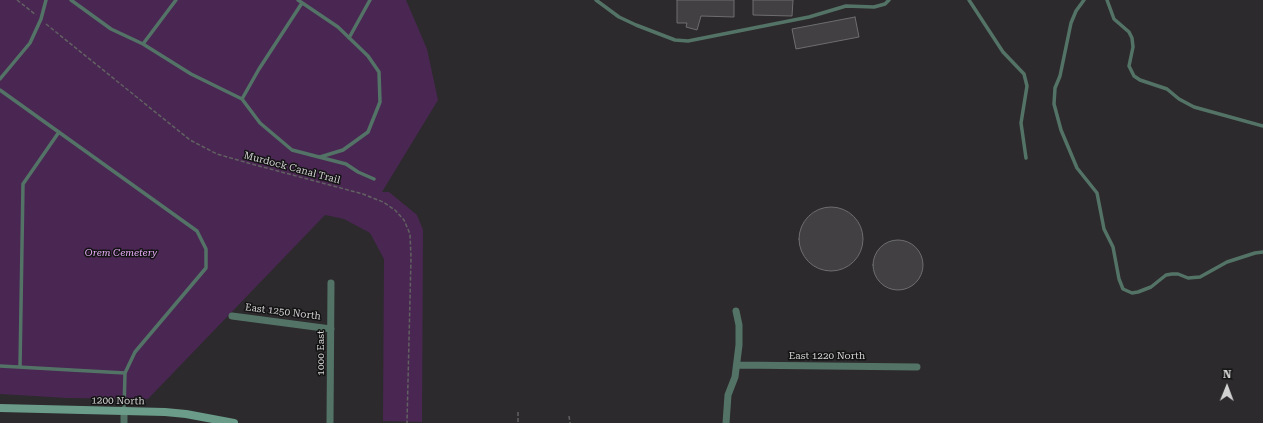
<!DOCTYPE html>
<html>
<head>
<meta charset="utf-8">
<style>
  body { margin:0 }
  #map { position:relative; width:1263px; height:423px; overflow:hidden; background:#2c2a2c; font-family:"Roboto Serif",serif }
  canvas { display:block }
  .north { position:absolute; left:1207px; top:367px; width:40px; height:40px; -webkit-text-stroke:3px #141314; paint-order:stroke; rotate:1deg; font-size:11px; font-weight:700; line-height:16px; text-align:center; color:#d3d2d3 }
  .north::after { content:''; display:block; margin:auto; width:14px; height:18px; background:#d3d2d3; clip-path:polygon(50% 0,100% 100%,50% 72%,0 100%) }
</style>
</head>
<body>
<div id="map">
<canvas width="1263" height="423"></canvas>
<div class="north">N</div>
</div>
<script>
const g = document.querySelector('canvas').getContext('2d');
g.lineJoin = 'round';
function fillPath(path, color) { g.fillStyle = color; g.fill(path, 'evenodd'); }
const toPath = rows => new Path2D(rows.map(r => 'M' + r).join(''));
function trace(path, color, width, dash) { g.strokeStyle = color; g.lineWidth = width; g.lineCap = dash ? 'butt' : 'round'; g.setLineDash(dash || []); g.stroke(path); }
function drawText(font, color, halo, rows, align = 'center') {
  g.font = font + ' "Roboto Serif",serif'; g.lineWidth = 3; g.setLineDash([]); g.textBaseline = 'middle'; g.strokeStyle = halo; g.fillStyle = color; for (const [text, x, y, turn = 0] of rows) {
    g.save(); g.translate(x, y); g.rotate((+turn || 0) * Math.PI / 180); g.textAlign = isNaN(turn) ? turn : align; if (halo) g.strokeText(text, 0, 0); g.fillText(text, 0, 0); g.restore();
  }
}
fillPath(toPath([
  [0,0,406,0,427,49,438,100,382,192,389,192,417,215,423,230,422,422,383,421,384,259,370,233,344,219,325,215,148,399,67,398,0,394]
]), '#492752');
const building = toPath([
  [677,0,734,0,734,17,701,16,697,30,686,27,687,23,677,23,677,0],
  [753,0,793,0,792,16,753,15,753,0],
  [855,17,859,37,796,49,792,29,855,17],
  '799 239a32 32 0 1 1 64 0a32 32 0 1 1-64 0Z',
  '873 265a25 25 0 1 1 50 0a25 25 0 1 1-50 0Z'
]);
fillPath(building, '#424042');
trace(building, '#6e6d6f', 1);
trace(toPath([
  [17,0,36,15],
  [46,24,190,140,217,154,248,163,363,194,383,202,395,210,404,220,410,234,411,258,407,423],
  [518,412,518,423],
  [569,416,570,423]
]), '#626062', 1.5, [4, 2]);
trace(toPath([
  [71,0,111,29,143,44,191,74,242,99,260,123,292,150,346,164,358,172,374,179],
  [298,0,338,27,368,56,379,72,380,102,368,132,343,150,320,157],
  [596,0,619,17,636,25,675,40,688,41,809,17,846,6,874,7,885,4,889,0],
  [969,0,1003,52,1024,74,1027,86,1021,123,1026,158],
  [1084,0,1076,11,1071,23,1060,76,1055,88,1054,104,1061,130,1077,168,1097,193,1104,229,1113,247,1119,279,1123,289,1132,293,1138,292,1151,287,1166,275,1172,274,1178,274,1188,278,1200,277,1227,262,1255,253,1263,252],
  [1107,0,1114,19,1129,32,1132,38,1133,47,1129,66,1134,76,1140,80,1167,89,1179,99,1194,107,1263,126],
  [349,38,370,0],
  [143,44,176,0],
  [0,79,30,43,41,19,46,0],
  [0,90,197,231,206,249,206,268,135,352,125,373,0,366],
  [242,99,259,69,302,3],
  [20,367,23,184,59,132],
  [124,410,125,373]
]), '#547367', 3.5);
trace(toPath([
  [232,316,331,329],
  [737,365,917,367],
  [124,411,124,423],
  [330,423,331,283],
  [726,423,728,395,735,377,739,345,739,325,736,311]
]), '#547367', 7);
trace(toPath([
  [0,408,165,412,186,414,234,423]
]), '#6a9c89', 8);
drawText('10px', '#d3d2d3', '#141314', [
  ["Murdock Canal Trail",292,168,15],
  ["East 1250 North",283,312,7],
  ["1000 East",321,353,-90],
  ["East 1220 North",827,356],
  ["1200 North",118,401,1]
]);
drawText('italic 10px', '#e7adf8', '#141314', [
  ["Orem Cemetery",121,253]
]);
</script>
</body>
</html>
